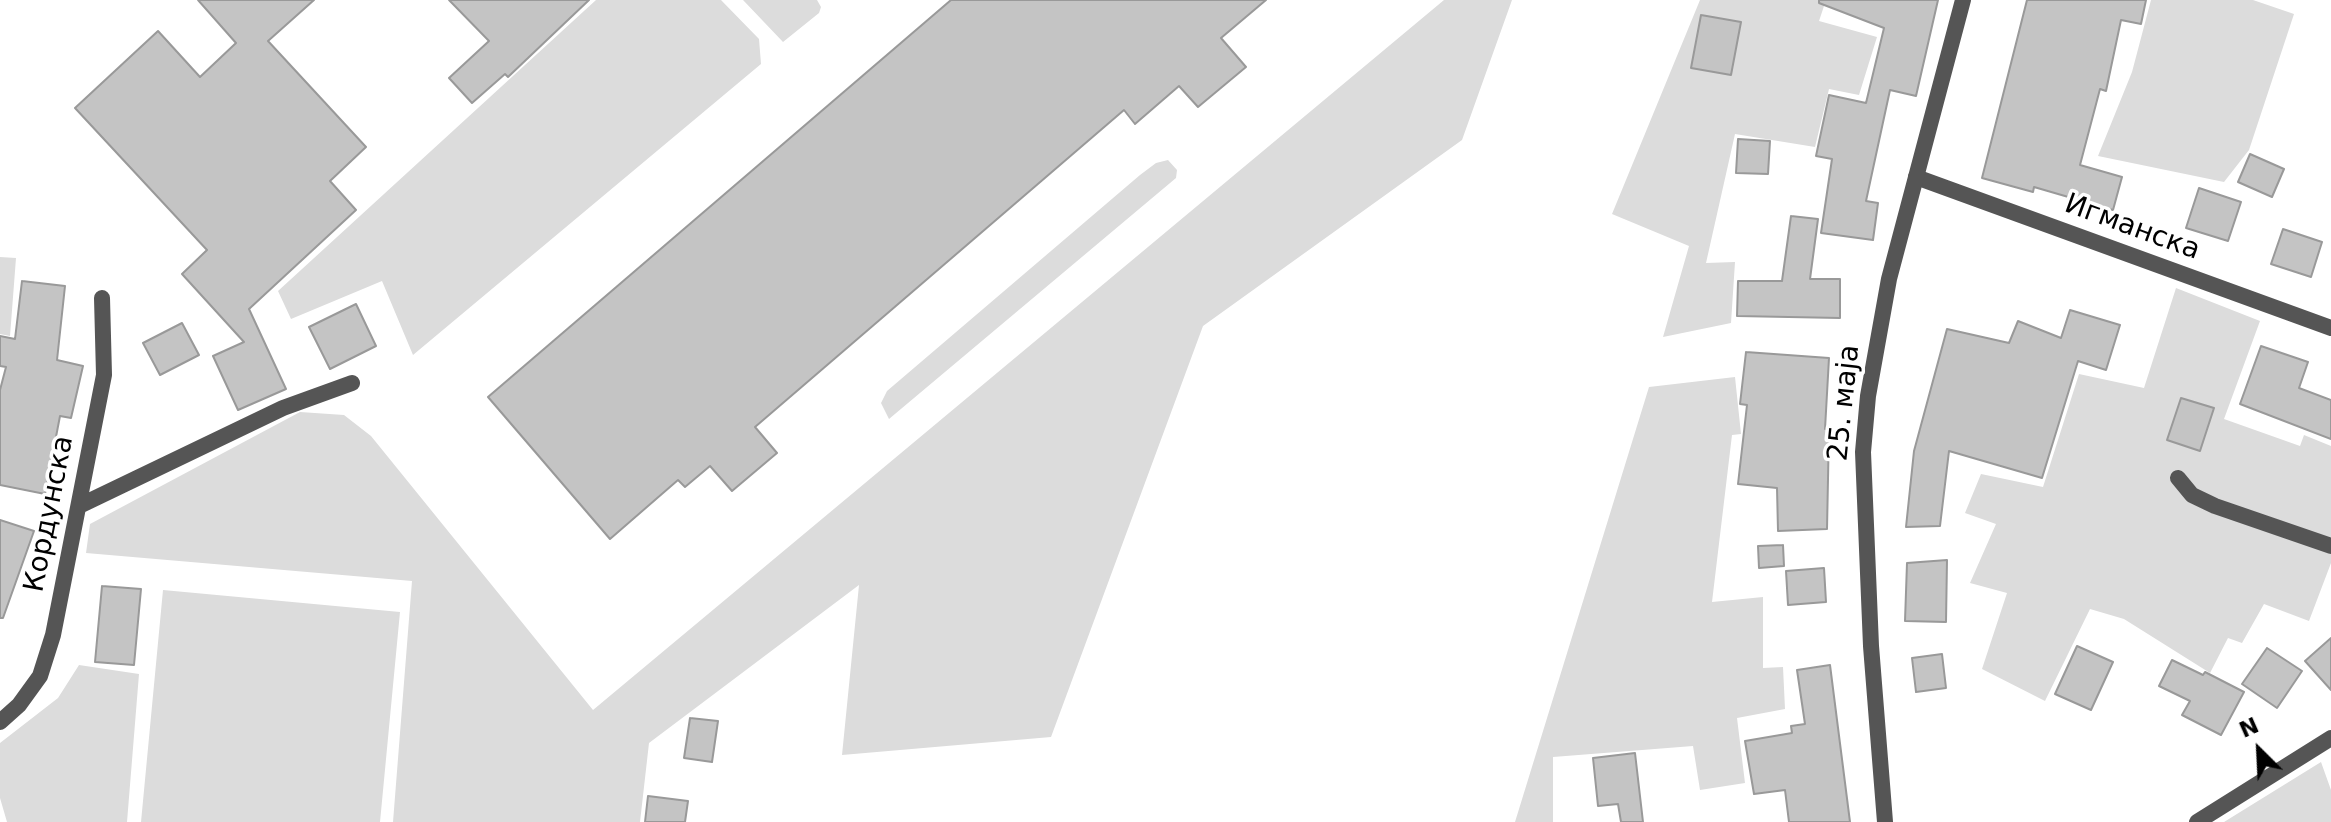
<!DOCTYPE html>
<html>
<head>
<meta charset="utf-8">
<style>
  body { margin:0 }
  #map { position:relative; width:2331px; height:822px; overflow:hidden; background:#fff; font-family:"DejaVu Sans",sans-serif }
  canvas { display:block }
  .north { position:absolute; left:2219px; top:710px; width:80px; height:80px; -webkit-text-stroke:6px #fff; paint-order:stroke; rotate:336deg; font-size:22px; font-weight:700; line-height:32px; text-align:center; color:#000 }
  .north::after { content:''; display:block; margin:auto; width:28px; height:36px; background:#000; clip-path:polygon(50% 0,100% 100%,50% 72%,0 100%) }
</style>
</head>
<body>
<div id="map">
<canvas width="2331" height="822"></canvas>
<div class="north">N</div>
</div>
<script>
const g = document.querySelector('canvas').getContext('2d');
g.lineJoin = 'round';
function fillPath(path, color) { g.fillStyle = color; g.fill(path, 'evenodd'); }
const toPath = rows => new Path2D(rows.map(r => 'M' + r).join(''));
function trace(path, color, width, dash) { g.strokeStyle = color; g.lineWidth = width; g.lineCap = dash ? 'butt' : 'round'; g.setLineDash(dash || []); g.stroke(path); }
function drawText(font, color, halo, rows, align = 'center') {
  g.font = font + ' "DejaVu Sans",sans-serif'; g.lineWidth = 7; g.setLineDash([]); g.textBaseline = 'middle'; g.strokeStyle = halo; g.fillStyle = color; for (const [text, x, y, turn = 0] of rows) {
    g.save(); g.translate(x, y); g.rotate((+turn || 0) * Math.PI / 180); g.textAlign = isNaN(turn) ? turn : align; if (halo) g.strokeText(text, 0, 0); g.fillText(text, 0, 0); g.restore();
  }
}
fillPath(toPath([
  [596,0,721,0,759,39,761,64,413,355,382,281,291,319,278,291],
  [743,0,817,0,821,7,819,13,783,42],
  [1444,0,1512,0,1462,140,1203,326,1051,737,842,755,859,585,649,743,640,822,393,822,412,581,86,553,90,524,300,412,344,415,371,436,593,710],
  [1700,0,1826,0,1819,21,1877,37,1859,95,1829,89,1815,147,1735,134,1706,263,1735,262,1731,323,1663,337,1689,246,1612,214],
  [2151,0,2253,0,2294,14,2249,150,2224,182,2098,156,2132,72],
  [1168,160,1177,170,1176,178,889,419,881,403,887,391,1140,175,1156,163],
  [0,257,16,258,10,336,0,334],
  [2176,288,2260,321,2224,419,2300,446,2304,435,2331,446,2331,563,2309,621,2264,604,2242,643,2228,638,2210,673,2124,619,2090,609,2045,701,1982,669,2007,593,1970,583,1996,524,1965,513,1981,474,2043,487,2079,374,2144,388],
  [1735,377,1741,434,1732,435,1712,602,1763,597,1763,668,1783,667,1785,709,1737,718,1745,783,1700,790,1693,746,1553,757,1553,822,1515,822,1649,387],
  [163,590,400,612,380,822,141,822],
  [79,665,139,674,127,822,7,822,0,798,0,743,58,698],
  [2321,762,2331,790,2331,822,2224,822]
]), '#dcdcdc');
const building = toPath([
  [198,0,314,0,268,41,366,147,330,181,356,210,249,309,286,389,238,410,213,356,244,342,182,274,207,250,75,108,158,31,200,77,236,43,198,0],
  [449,0,589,0,508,77,505,74,472,103,449,78,489,41,449,0],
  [951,0,1266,0,1221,38,1246,67,1198,107,1179,86,1135,124,1124,110,755,427,777,453,732,491,710,466,685,487,678,480,610,539,488,397,951,0],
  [1819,0,1938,0,1916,96,1890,90,1866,201,1878,203,1873,240,1821,233,1832,159,1816,156,1829,95,1866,103,1884,28,1819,3,1819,0],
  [2027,0,2146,0,2141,24,2121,20,2106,91,2100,89,2080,165,2122,177,2113,210,2034,187,2033,192,1982,178,2027,0],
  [1701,15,1741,22,1731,75,1691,68,1701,15],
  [1738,139,1770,141,1768,174,1736,173,1738,139],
  [2250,154,2284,169,2272,197,2238,182,2250,154],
  [2199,188,2241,202,2228,241,2186,228,2199,188],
  [1791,216,1818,219,1810,279,1840,279,1840,318,1737,316,1738,281,1782,281,1791,216],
  [2283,229,2322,242,2311,277,2271,264,2283,229],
  [22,281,65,286,57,360,83,366,71,418,60,416,45,494,0,485,0,390,6,367,0,366,0,336,15,339,22,281],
  [356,304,376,346,330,369,309,327,356,304],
  [2070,310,2120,325,2106,370,2078,361,2042,478,1949,451,1940,526,1906,527,1914,451,1947,329,2009,343,2018,321,2061,338,2070,310],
  [182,323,199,355,160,375,143,343,182,323],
  [2261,346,2308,362,2299,388,2331,400,2331,439,2240,404,2261,346],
  [1746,352,1829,358,1825,429,1829,429,1827,529,1778,531,1777,488,1738,484,1747,405,1740,404,1746,352],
  [2181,398,2214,408,2200,451,2167,440,2181,398],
  [0,520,34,531,3,618,0,618,0,520],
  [1783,545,1784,566,1759,568,1758,546,1783,545],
  [1947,560,1946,622,1905,621,1907,563,1947,560],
  [1824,568,1826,602,1788,605,1786,571,1824,568],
  [102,586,141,589,134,665,95,662,102,586],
  [2331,638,2331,690,2305,661,2331,638],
  [2077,646,2113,662,2091,710,2055,694,2077,646],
  [2267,648,2302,671,2277,708,2242,684,2267,648],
  [1942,654,1946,688,1916,692,1912,658,1942,654],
  [2172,660,2203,675,2205,672,2244,692,2221,735,2182,715,2190,701,2159,686,2172,660],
  [1830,665,1850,822,1789,822,1785,790,1754,794,1745,741,1792,733,1791,726,1805,724,1797,670,1830,665],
  [690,718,718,721,712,762,684,758,690,718],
  [1635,753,1643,822,1621,822,1618,804,1598,806,1593,758,1635,753],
  [648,796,688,801,685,822,645,822,648,796]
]);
fillPath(building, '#c4c4c4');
trace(building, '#999', 2);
trace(toPath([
  [1916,177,2331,328],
  [2178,478,2192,495,2215,506,2331,546],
  [79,506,283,408,352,383],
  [0,722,19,705,40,676,53,635,104,375,102,298]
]), '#555', 16);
trace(toPath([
  [1885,822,1871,646,1863,452,1868,396,1889,279,1963,0],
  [2197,822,2331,738]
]), '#555', 16);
drawText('28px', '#000', '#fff', [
  ["Игманска",2132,228,20],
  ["25. маја",1845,403,-84],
  ["Кордунска",50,514,-79]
]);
</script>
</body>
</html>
